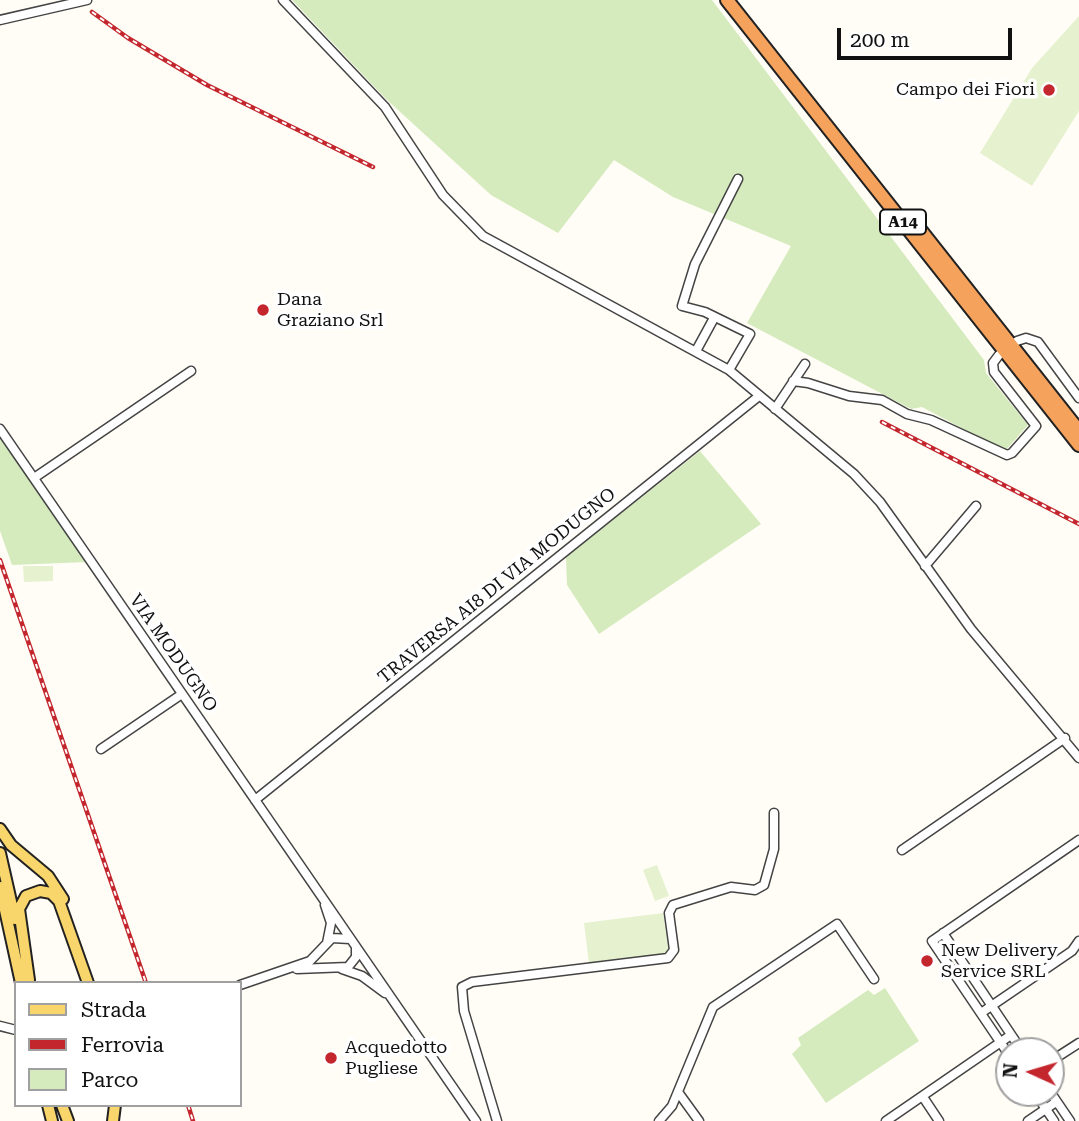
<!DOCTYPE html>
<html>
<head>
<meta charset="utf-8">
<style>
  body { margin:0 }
  #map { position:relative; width:1079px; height:1121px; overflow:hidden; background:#fffdf5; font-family:"Roboto Serif",serif }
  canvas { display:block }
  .legend { position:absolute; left:14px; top:981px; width:228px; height:126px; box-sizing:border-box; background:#fff; border:2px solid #a0a0a0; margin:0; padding:9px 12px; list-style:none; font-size:21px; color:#111 }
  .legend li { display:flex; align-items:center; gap:14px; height:35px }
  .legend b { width:35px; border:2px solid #a0a0a0 }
  .north { position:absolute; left:995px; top:1037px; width:70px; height:70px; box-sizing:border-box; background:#fff; border:2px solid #a0a0a0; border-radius:50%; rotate:274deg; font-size:19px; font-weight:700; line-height:28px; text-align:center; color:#111 }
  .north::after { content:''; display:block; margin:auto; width:24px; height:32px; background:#c4262e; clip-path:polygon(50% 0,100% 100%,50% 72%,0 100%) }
  .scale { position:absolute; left:837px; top:28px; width:175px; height:32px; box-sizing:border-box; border:4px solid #111; border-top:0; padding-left:9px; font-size:21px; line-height:24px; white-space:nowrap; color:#111; -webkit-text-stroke:5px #fff; paint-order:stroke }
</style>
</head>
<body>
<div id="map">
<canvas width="1079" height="1121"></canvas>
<ul class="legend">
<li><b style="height:9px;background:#f9d66b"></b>Strada</li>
<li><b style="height:9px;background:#c4262e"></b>Ferrovia</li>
<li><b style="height:19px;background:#d5ebbd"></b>Parco</li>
</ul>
<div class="north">N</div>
<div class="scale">200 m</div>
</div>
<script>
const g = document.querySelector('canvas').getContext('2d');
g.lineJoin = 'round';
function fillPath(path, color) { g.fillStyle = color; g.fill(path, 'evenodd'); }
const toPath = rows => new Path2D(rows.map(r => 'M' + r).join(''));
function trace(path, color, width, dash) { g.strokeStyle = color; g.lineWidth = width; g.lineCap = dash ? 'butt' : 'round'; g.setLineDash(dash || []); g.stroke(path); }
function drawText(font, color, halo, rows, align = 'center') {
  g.font = font + ' "Roboto Serif",serif'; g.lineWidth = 7; g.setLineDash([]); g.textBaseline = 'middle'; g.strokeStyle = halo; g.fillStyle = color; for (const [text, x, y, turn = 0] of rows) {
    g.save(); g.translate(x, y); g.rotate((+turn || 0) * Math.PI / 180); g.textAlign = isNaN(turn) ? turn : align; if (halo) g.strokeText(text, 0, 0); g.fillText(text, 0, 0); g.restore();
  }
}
fillPath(toPath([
  [292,0,712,0,984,360,986,373,1028,425,1005,451,922,407,911,409,747,323,791,246,673,197,614,160,558,233,491,195,386,99],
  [0,435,88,562,12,565,0,531],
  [700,451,761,524,599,634,567,585,566,557],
  [885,988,919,1041,826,1103,792,1054,801,1045,798,1038,868,990,874,995]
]), '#d5ebbd');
fillPath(toPath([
  [1079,16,1079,111,1032,186,980,153,1032,68],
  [23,566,53,566,53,581,24,582],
  [657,865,669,896,655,901,643,870],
  [663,913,669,954,589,964,584,923]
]), '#e6f2cf');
const minor = toPath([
  [283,0,385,107,443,195,483,236,729,370,854,474,880,502,971,629,1079,758],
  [0,20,87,0],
  [1017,341,1026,338,1038,342,1079,398],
  [696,351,714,318],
  [729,370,750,334,705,312,682,306,695,264,738,179],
  [793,381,808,383,849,396,882,400,907,414,931,420,1007,455,1012,453,1036,426,994,372,993,363,999,355],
  [775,409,805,364],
  [0,429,476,1121],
  [34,478,191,371],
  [925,566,976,506],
  [101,749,182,694],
  [255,800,759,396],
  [902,850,1065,738],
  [325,905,331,923,327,943],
  [943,933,1022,1051],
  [297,969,348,967,356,957,356,947],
  [342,969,362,976,385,993],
  [240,985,310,961,332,938,350,939],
  [981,1013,1072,951,1079,941],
  [0,1026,16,1030],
  [1009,1055,932,941,1079,840],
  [1051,1061,1079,1043],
  [678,1092,699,1121],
  [1035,1093,1054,1121],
  [1051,1093,1070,1121],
  [923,1097,939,1121],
  [497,1121,464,1011,462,987,472,982,668,958,674,950,669,913,673,905,731,887,755,890,764,885,774,849,774,813],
  [659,1121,672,1106,713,1007,837,924,874,979],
  [886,1121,1011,1035],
  [1028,1121,1056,1102]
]);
const major = toPath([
  [0,829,11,845,48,876,63,899],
  [0,853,15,919],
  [0,887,21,983],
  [29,980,19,909,26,896,40,891,51,893,59,901,88,983],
  [48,1105,52,1121],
  [62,1105,68,1121],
  [113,1121,115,1105]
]);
const highway = toPath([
  [727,0,1079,445],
  [910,217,1079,431]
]);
trace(minor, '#444', 11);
trace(major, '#222', 14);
trace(highway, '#222', 16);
trace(minor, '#fff', 8);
trace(major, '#f9d66b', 10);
trace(highway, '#f5a25d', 12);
const rail = toPath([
  [92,12,128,38,207,85,373,167],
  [882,422,1079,524],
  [0,560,146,983],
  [188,1105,193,1121]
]);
trace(rail, '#c4262e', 4.5);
trace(rail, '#fff', 2, [5]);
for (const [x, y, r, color] of [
  [1049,90,7,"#c4262e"],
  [263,310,7,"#c4262e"],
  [927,961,7,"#c4262e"],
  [331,1058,7,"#c4262e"]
]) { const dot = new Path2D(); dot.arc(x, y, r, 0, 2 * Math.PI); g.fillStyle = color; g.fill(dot); trace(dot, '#fff', 2.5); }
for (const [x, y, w] of [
  [903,222,46]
]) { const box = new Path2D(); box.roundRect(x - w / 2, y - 12.5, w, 25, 5); g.fillStyle = '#fff'; g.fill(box); trace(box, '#111', 2); }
drawText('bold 16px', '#111', null, [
  ["A14",903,222]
]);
drawText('18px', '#111', '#fff', [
  ["Campo dei Fiori",1035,90,"right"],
  ["Dana",277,300],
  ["Graziano Srl",277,321],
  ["New Delivery",941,951],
  ["Service SRL",941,972],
  ["Acquedotto",345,1048],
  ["Pugliese",345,1069]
], 'left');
drawText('18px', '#111', '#fff', [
  ["TRAVERSA AI8 DI VIA MODUGNO",497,586,-39],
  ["VIA MODUGNO",173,653,55]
]);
</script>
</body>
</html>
